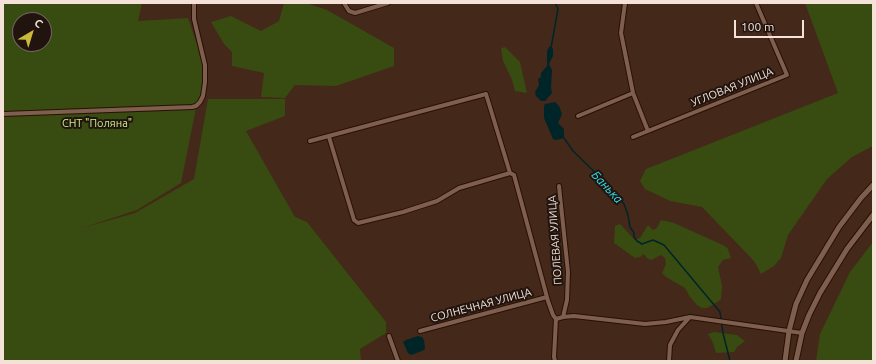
<!DOCTYPE html>
<html>
<head>
<meta charset="utf-8">
<style>
  body { margin:0 }
  #map { position:relative; width:876px; height:364px; overflow:hidden; background:#442819; font-family:Ubuntu,sans-serif }
  canvas { display:block }
  .frame { position:absolute; inset:0; border:4px solid #f4e2d8; pointer-events:none }
  .north { position:absolute; left:12px; top:12px; width:40px; height:40px; box-sizing:border-box; background:#21140e; border:1px solid #75665f; border-radius:50%; rotate:38deg; font-size:11px; font-weight:700; line-height:16px; text-align:center; color:#f4e2d8 }
  .north::after { content:''; display:block; margin:auto; width:14px; height:18px; background:#caba39; clip-path:polygon(50% 0,100% 100%,50% 72%,0 100%) }
  .scale { position:absolute; left:734px; top:20px; width:70px; height:18px; box-sizing:border-box; border:2px solid #f4e2d8; border-top:0; padding-left:5px; font-size:12px; line-height:14px; white-space:nowrap; color:#f4e2d8; -webkit-text-stroke:3px #21140e; paint-order:stroke }
</style>
</head>
<body>
<div id="map">
<canvas width="876" height="364"></canvas>
<div class="frame"></div>
<div class="north">С</div>
<div class="scale">100 m</div>
</div>
<script>
const g = document.querySelector('canvas').getContext('2d');
g.lineJoin = 'round';
function fillPath(path, color) { g.fillStyle = color; g.fill(path, 'evenodd'); }
const toPath = rows => new Path2D(rows.map(r => 'M' + r).join(''));
function trace(path, color, width, dash) { g.strokeStyle = color; g.lineWidth = width; g.lineCap = dash ? 'butt' : 'round'; g.setLineDash(dash || []); g.stroke(path); }
function drawText(font, color, halo, rows, align = 'center') {
  g.font = font + ' Ubuntu,sans-serif'; g.lineWidth = 4; g.setLineDash([]); g.textBaseline = 'middle'; g.strokeStyle = halo; g.fillStyle = color; for (const [text, x, y, turn = 0] of rows) {
    g.save(); g.translate(x, y); g.rotate((+turn || 0) * Math.PI / 180); g.textAlign = isNaN(turn) ? turn : align; if (halo) g.strokeText(text, 0, 0); g.fillText(text, 0, 0); g.restore();
  }
}
fillPath(toPath([
  [3,3,142,3,138,21,188,18,202,59,203,80,201,96,197,103,181,183,137,210,82,228,135,213,194,179,208,99,285,99,285,116,246,131,295,217,307,222,386,322,386,333,360,349,361,361,3,361],
  [20,20,44,20,44,44,20,44],
  [284,3,306,3,327,10,394,48,394,66,336,86,295,85,285,98,261,97,264,73,232,66,232,52,224,44,211,22,231,16,261,31,279,21],
  [805,3,873,3,873,146,852,157,827,179,788,235,781,258,774,266,761,274,754,261,702,207,670,201,645,189,640,181,646,169,838,93],
  [505,47,520,62,527,93,515,91,512,80,503,61,501,48],
  [661,220,674,223,725,246,728,249,731,258,723,260,718,267,722,286,721,299,719,301,707,308,702,308,697,305,690,297,685,288,666,277,662,273,666,264,665,258,661,255,651,260,647,258,644,254,640,257,635,258,614,243,615,226,620,224,635,240,640,238,648,225,653,230,657,228],
  [873,242,873,361,816,361,820,334,850,272],
  [714,332,737,335,745,341,737,347,734,352,716,353,713,343,708,334]
]), '#384b11');
fillPath(toPath([
  [549,47,551,47,553,49,553,56,549,64,552,70,551,88,552,93,545,101,541,101,536,96,535,92,539,85,538,79,541,77,541,73,547,66,547,51],
  [555,102,559,106,562,114,558,123,564,129,564,138,556,140,553,139,544,118,544,106,545,104],
  [418,336,422,337,424,340,425,349,422,351,411,355,408,353,403,342,406,340]
]), '#002528');
trace(toPath([
  [551,48,558,9,555,3],
  [564,138,573,151,609,186,624,204,628,215,630,227,634,233,634,237,637,241,642,244,653,240,664,245,720,312,723,333,730,361]
]), '#002528', 1.5);
const minor = toPath([
  [344,3,349,11,355,13,388,3],
  [625,3,621,33,633,93,648,131],
  [3,114,192,107,196,106,200,102,203,96,205,82,205,65,194,19,194,3],
  [578,116,633,93],
  [329,137,354,220,358,223,403,212,437,201,459,188,510,173],
  [633,137,787,75,756,3],
  [310,141,486,94,510,173,514,175,548,301,553,315,556,319,554,357,555,361],
  [559,186,568,272,567,300,563,317],
  [556,319,563,317,574,316,645,324,666,322,690,317,802,333],
  [420,331,547,297],
  [389,336,398,361],
  [669,361,670,345,678,330,690,317]
]);
const tertiary = toPath([
  [785,361,789,331,796,304,807,280,839,227,861,198,873,185],
  [796,361,802,333,809,315,820,293,847,249,873,215]
]);
trace(minor, '#291003', 6);
trace(tertiary, '#291003', 7);
trace(minor, '#7e5e4e', 4);
trace(tertiary, '#7e5e4e', 5);
drawText('11px', '#f4e2d8', '#21140e', [
  ["УГЛОВАЯ УЛИЦА",732,87,-22],
  ["ПОЛЕВАЯ УЛИЦА",555,240,-94],
  ["СОЛНЕЧНАЯ УЛИЦА",481,305,-15]
]);
drawText('11px', '#c8ef87', '#21140e', [
  ["СНТ \"Поляна\"",97,123]
]);
drawText('italic 12px', '#2be5f5', '#21140e', [
  ["Банька",607,187,47]
]);
</script>
</body>
</html>
